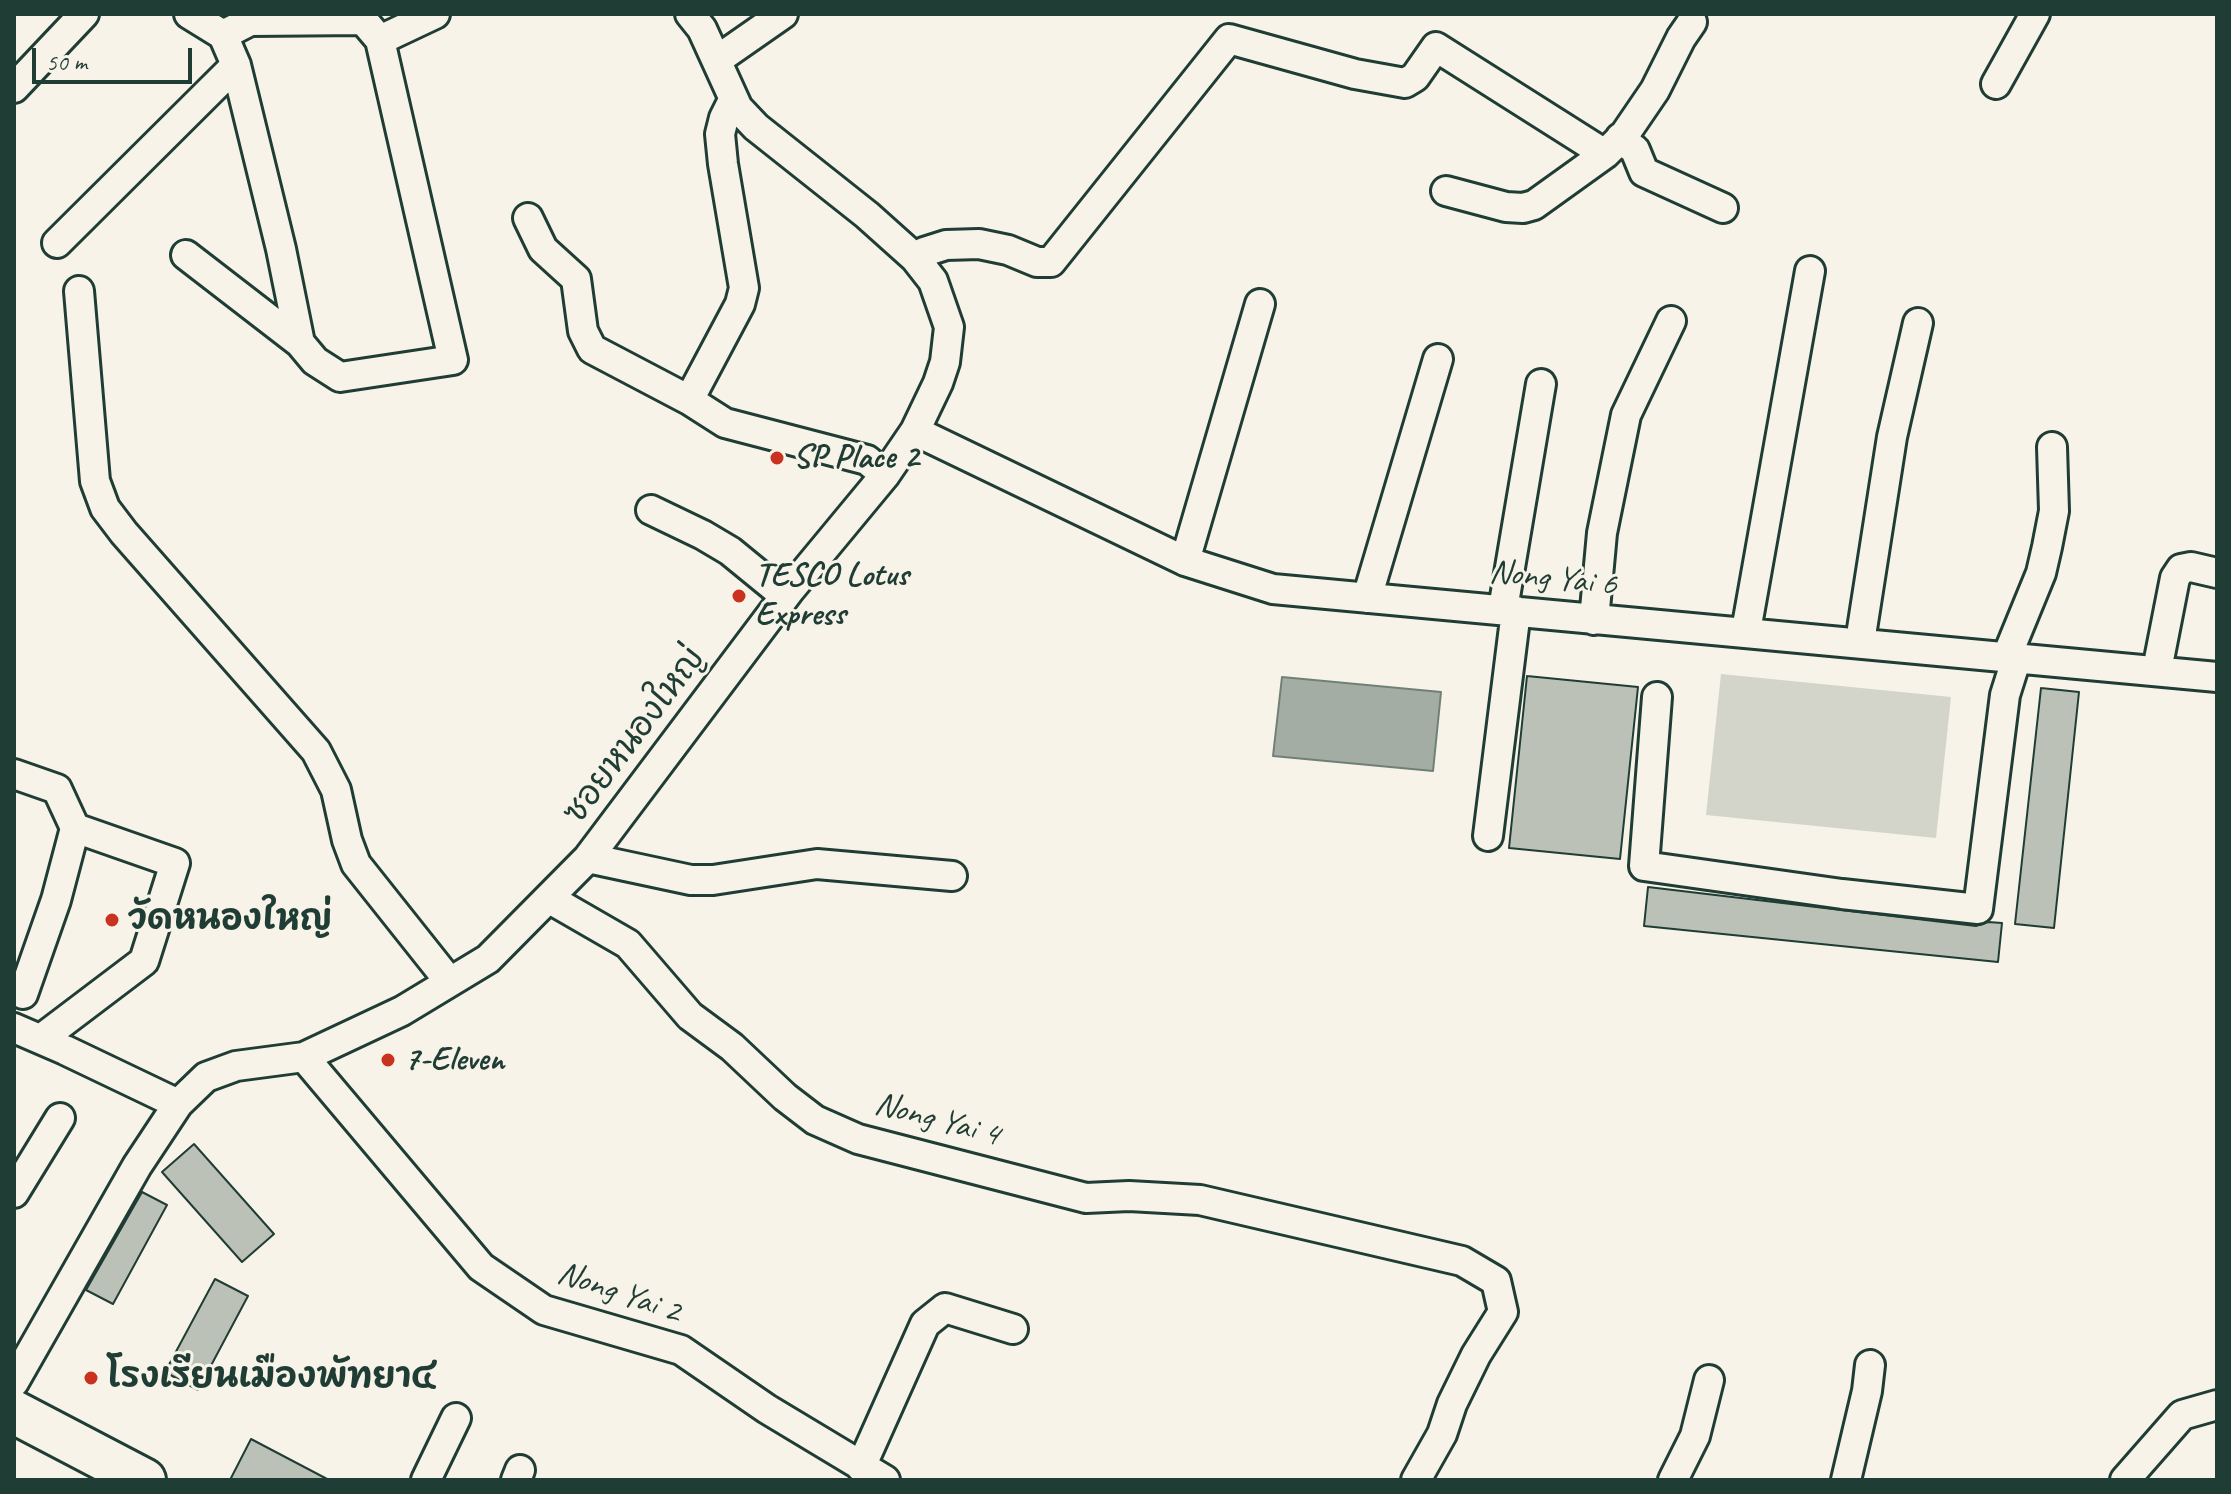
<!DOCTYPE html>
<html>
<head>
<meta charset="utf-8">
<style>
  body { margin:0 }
  #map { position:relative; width:2231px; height:1494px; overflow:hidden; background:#f7f3e8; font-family:Caveat,sans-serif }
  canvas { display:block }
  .frame { position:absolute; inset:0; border:16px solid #1f3d34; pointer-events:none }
  .scale { position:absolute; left:32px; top:48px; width:160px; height:36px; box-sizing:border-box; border:4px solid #1f3d34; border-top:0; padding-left:10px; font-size:24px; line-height:28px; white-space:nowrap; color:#1f3d34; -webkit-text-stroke:6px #f7f3e8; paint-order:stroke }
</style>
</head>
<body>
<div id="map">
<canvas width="2231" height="1494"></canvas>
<div class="frame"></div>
<div class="scale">50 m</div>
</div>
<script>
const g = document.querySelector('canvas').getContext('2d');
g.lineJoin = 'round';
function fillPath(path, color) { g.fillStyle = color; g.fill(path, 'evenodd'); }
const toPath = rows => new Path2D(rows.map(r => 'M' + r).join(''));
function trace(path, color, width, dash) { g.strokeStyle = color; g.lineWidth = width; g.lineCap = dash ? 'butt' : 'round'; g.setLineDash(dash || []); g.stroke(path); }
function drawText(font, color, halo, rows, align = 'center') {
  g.font = font + ' Caveat,"Playpen Sans Thai",sans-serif'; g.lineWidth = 6; g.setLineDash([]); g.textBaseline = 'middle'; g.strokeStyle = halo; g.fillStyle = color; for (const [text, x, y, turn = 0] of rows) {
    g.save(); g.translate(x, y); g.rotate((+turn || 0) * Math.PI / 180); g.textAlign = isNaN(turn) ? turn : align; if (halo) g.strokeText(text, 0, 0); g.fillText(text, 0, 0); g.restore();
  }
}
fillPath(toPath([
  [1721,674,1951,697,1936,838,1706,815]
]), '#d3d5ca');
const water = toPath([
  [1282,677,1441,692,1433,771,1273,756,1282,677]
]);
fillPath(water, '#a4ada3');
trace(water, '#6f8077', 2);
const building = toPath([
  [1527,676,1638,687,1620,859,1509,848,1527,676],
  [2041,688,2079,692,2054,928,2015,924,2041,688],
  [1648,887,1976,926,1988,922,2002,923,1998,962,1644,926,1648,887],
  [194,1144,274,1234,242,1262,162,1172,194,1144],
  [142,1192,167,1205,113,1304,86,1290,142,1192],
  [215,1279,248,1296,198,1390,165,1372,215,1279],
  [251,1439,329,1480,230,1480,251,1439]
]);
fillPath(building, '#bbc1b6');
trace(building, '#1f3d34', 2);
const minor = toPath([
  [189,14,223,35,250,21,363,20,380,40,435,14],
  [223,35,236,65,281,249,300,343,315,361,340,377,453,360,380,40],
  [717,60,783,14],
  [1996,84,2035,14],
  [14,88,84,14],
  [1620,138,1635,150,1644,172,1723,208],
  [1446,191,1506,207,1523,208,1534,205,1605,154],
  [528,218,543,249,576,279,583,331,592,349,689,400,725,423,867,460,885,475],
  [57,243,236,65],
  [186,255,300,343],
  [915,258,924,252,946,245,979,244,1008,250,1037,262,1051,262,1229,39,1355,74,1405,83,1415,77,1436,47,1605,154,1625,134,1655,90,1681,38,1692,22],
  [79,291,95,481,105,508,124,533,316,751,336,790,347,840,356,864,449,981],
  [689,400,740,304,744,288,723,164,720,134,724,118,733,100],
  [915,431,1185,561,1273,589,2217,677],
  [651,510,703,535,730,551,785,596],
  [1185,561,1260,304],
  [1367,598,1438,359],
  [1503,609,1541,384],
  [1594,620,1602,533,1626,415,1671,321],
  [1746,631,1810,271],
  [1860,642,1892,437,1918,323],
  [2007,656,2041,573,2047,547,2054,511,2052,447],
  [2157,670,2175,578,2181,569,2191,567,2217,573],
  [1657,697,1644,866,1842,894,1978,909,2005,695,2017,657],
  [14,774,57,789,75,828,56,900,23,994],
  [1488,836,1516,611],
  [588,858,691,880,713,880,817,864,952,876],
  [550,899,628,944,690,1016,732,1047,785,1097,815,1120,858,1139,1086,1198,1129,1196,1200,1200,1462,1261,1496,1281,1503,1312,1476,1355,1452,1404,1442,1434,1416,1480],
  [14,1028,65,1050,178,1104],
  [41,1039,144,961,175,863,75,828],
  [304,1057,481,1267,544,1310,681,1350,767,1409,885,1480],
  [14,1193,60,1118],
  [14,1382,137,1166,178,1104,206,1077,236,1066,304,1057,402,1011,488,959,588,858,789,591,885,475,915,431,938,383,945,362,949,327,933,281,915,258,867,215,756,127,738,108,702,29,690,14],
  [861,1467,925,1324,945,1308,1013,1329],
  [426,1480,456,1418],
  [516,1480,520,1470],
  [1673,1480,1695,1436,1709,1380],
  [1846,1480,1867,1391,1870,1365],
  [2125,1480,2182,1415,2217,1405]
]);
const highway = toPath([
  [14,1412,144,1480]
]);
trace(minor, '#1f3d34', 34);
trace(highway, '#1f3d34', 48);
trace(minor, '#f7f3e8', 28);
trace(highway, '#f7f3e8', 42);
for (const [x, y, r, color] of [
  [777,458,8,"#c8321e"],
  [739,596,8,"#c8321e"],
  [112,920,8,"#c8321e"],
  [388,1060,8,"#c8321e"],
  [91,1378,8,"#c8321e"]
]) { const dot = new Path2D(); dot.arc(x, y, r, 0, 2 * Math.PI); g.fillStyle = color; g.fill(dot); trace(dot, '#f7f3e8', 3); }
drawText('bold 34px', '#1f3d34', '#f7f3e8', [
  ["SP Place 2",793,458],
  ["TESCO Lotus",755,576],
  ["Express",755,615],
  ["วัดหนองใหญ่",128,920],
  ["7-Eleven",404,1060],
  ["โรงเรียนเมืองพัทยา๔",107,1378]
], 'left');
drawText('34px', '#1f3d34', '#f7f3e8', [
  ["Nong Yai 6",1553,579,6],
  ["ซอยหนองใหญ่",635,736,-53],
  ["Nong Yai 4",937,1120,15],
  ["Nong Yai 2",619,1293,19]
]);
</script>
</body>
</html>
